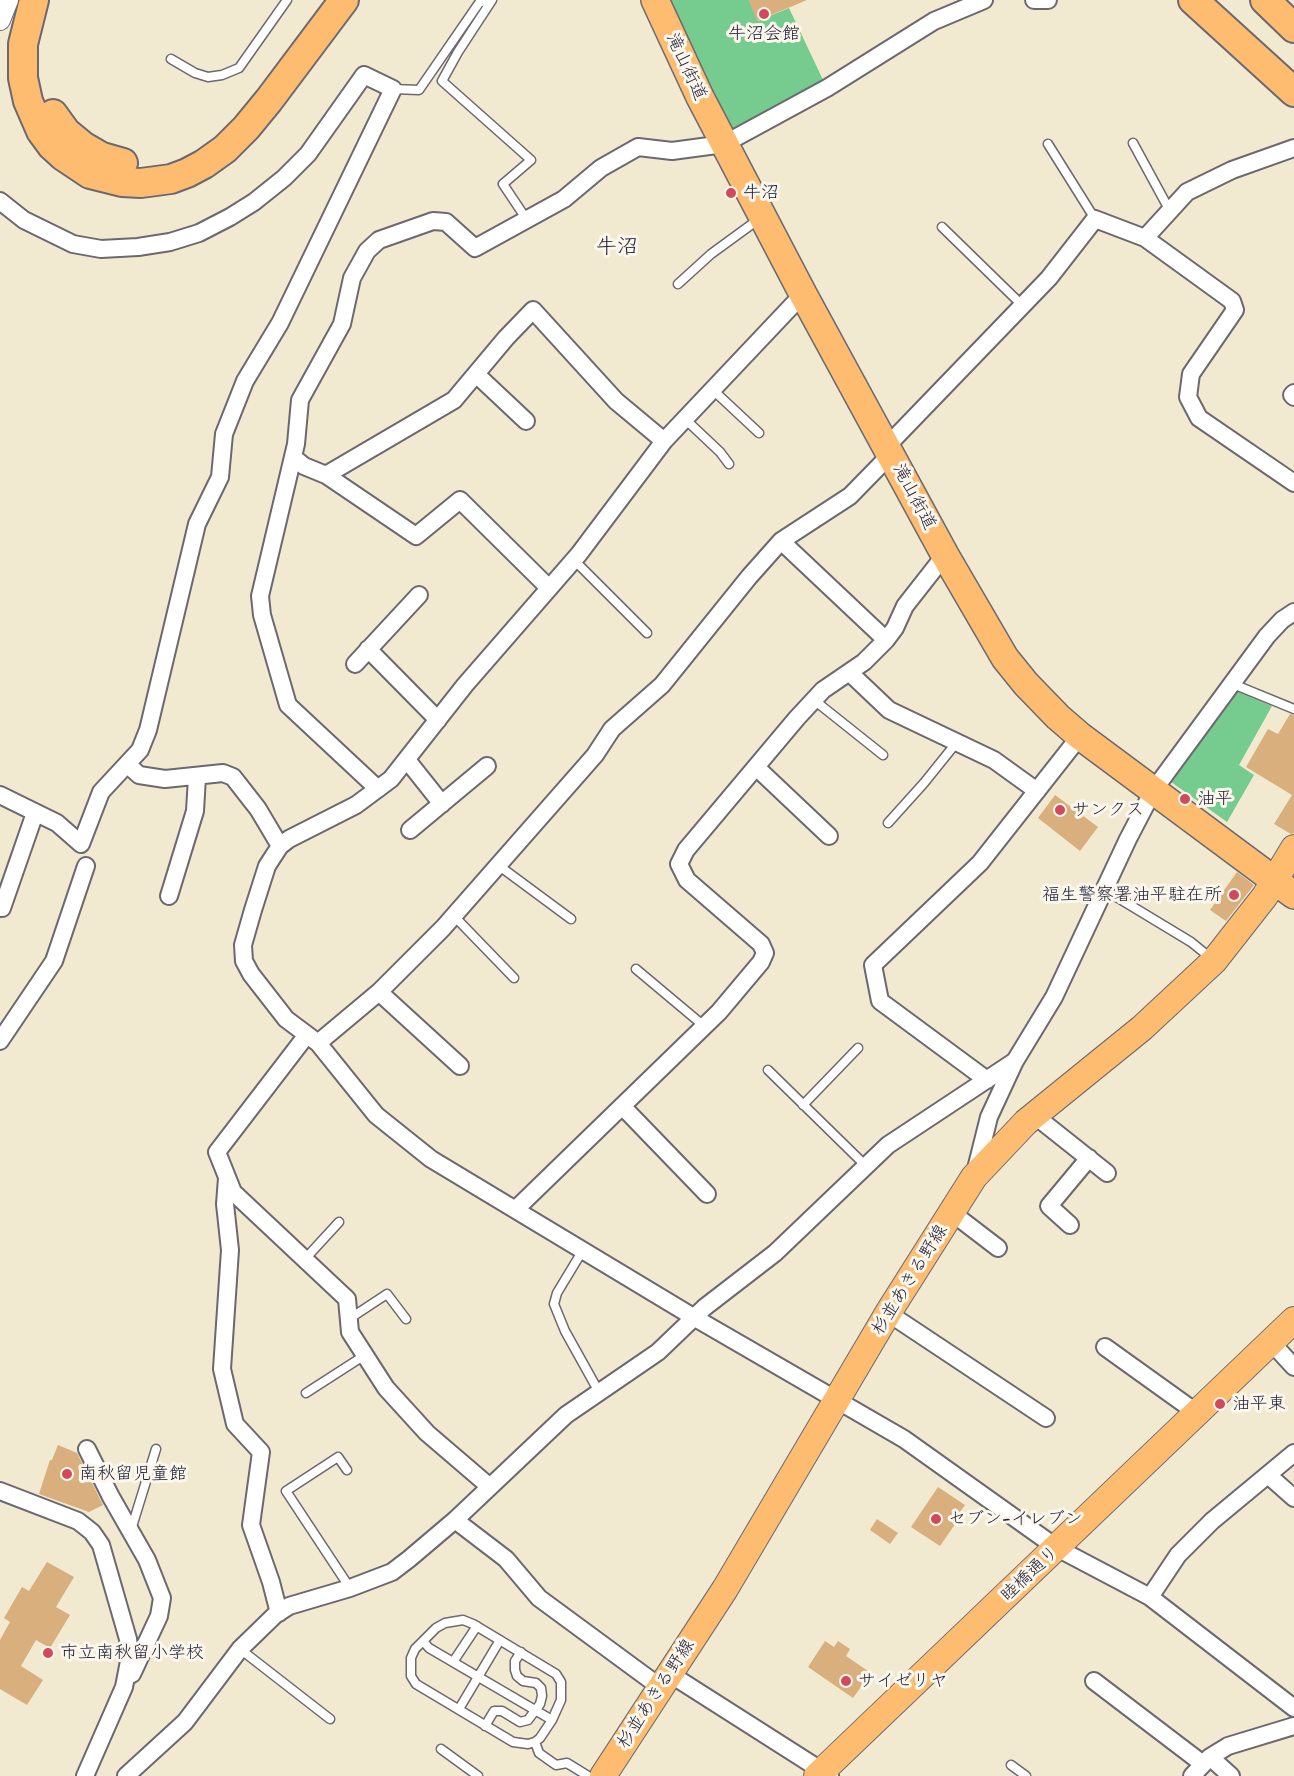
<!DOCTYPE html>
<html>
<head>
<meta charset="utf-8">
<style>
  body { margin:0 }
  canvas { display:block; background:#f2e9d1 }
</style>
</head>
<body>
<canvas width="1294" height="1776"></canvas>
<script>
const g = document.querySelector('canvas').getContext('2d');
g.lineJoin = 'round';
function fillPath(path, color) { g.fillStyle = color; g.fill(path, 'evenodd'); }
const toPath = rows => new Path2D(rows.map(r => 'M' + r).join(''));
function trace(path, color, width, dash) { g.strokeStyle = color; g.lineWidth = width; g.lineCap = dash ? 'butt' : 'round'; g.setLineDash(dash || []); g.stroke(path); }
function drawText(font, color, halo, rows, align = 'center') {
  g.font = font + ' "Shantell Sans","Klee One",sans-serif'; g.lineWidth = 6; g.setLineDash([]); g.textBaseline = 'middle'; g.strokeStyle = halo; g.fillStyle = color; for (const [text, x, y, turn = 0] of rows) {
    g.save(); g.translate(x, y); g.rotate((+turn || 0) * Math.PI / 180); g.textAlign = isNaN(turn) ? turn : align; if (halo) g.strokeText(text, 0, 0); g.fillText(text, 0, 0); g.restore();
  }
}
fillPath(toPath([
  [668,0,749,0,758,21,789,8,824,82,730,133],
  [1233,689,1272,706,1239,765,1254,775,1227,822,1167,779]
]), '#76cb8e');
fillPath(toPath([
  [749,0,807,0,757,21],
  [1290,714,1294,715,1294,833,1291,834,1274,824,1292,795,1246,767,1268,729,1278,734],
  [1055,795,1098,827,1080,851,1038,818],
  [1237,872,1254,885,1226,921,1210,910],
  [58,1445,77,1453,103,1505,89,1512,39,1494,50,1460,52,1460],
  [938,1487,965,1505,957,1516,960,1517,940,1546,911,1527],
  [877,1519,898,1533,890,1544,870,1530],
  [47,1562,74,1577,56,1607,70,1615,50,1648,36,1640,21,1666,43,1680,27,1705,0,1689,0,1640,10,1622,4,1618,22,1587,29,1591],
  [825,1641,834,1647,838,1641,850,1649,846,1656,871,1673,853,1698,808,1667]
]), '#d8af7d');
const service = toPath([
  [492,0,458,52,442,81,531,160,503,184,527,220],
  [171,59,195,73,208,77,222,75,239,68,287,0],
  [393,89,419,90,479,3,487,0],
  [1133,143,1170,211],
  [1048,144,1095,219],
  [942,227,1023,306],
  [678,284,711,254,759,219],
  [713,390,759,433],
  [685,419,720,452,729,464],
  [574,560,647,633],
  [1233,684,1294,709],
  [814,700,883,755],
  [888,823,924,783,957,742],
  [498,865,571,919],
  [1105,890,1191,942,1212,959],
  [454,916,514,978],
  [636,969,704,1026],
  [768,1070,866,1166],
  [803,1105,858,1048],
  [583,1250,557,1293,554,1304,565,1331,599,1392],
  [305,1259,339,1222],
  [349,1319,387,1294,406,1319],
  [306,1393,365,1355],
  [347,1470,338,1457,286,1491,350,1588],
  [131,1530,156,1449],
  [463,1620,473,1624,556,1674,561,1682,561,1700,552,1720,540,1738,535,1742,528,1744,513,1742,416,1684,411,1676,411,1658,415,1649,436,1628,445,1623,463,1620],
  [423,1641,429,1648,552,1720],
  [240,1649,330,1719],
  [453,1662,477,1626],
  [459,1709,500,1640],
  [485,1726,494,1711,502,1711,520,1722,528,1720,540,1704,542,1696,541,1688,536,1683,523,1681,517,1676,515,1670,515,1661,521,1652],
  [535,1742,539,1753,556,1765,567,1763,588,1776],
  [441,1749,478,1776],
  [1011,1765,1026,1776]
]);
const minor = toPath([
  [1034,0,1048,0],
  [0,201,24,220,73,244,101,249,138,247,170,242,199,233,230,217,254,202,284,178,308,154,364,75,393,89,280,323,245,381,224,434,220,477,197,524,148,730,140,750,101,792,81,844,57,823,0,795],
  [1145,238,1187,192,1232,170,1294,148],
  [803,294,664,441,579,554,465,685,391,779,356,805,289,839,280,846,267,866,253,910,243,945,244,961,251,974,286,1019,318,1043,376,1115,431,1159,695,1318,904,1439,1057,1548,1150,1597,1294,1708],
  [476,374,526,421],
  [1294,393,1292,395,1294,397],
  [887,446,1049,278,1095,219,1145,238,1232,301,1235,310,1191,374,1188,397,1199,418,1294,483],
  [293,457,304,466,326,475,416,536,460,500,549,588],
  [326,475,454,400,506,338,533,310,616,401,664,441],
  [781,541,886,640],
  [368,649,438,720],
  [355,664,419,595],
  [850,673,889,710,994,760,1037,791],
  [407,760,442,804],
  [127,764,139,775,165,779,223,773,233,777,258,809,280,846],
  [756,767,829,836],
  [378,789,288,705,262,615,260,596,296,444,300,400,342,324,352,278,367,251,379,240,433,221,446,222,475,248,564,199,601,168,638,147,672,151,724,144,827,88,934,21,984,0],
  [410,830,487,766],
  [169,896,195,811,197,777],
  [0,908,2,908,35,813],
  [379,992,460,1066],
  [306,1036,217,1152,233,1192,347,1299,350,1332,386,1388,427,1433,490,1487],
  [0,1041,54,961,86,866],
  [318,1043,379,992,443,928,595,755,612,729,662,685,749,577,781,541,850,496,891,454],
  [987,1080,880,1001,873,965,980,863,1080,736],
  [622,1106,707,1194],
  [1034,1115,1107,1173],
  [975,1173,989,1117,1015,1061,1054,997,1128,839,1153,791,1267,636,1282,620,1294,612],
  [227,1178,225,1204,230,1250,222,1369,235,1424,261,1452,251,1525,271,1582,279,1613],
  [516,1209,719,1012,761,962,765,953,761,944,687,880,679,864,686,850,797,718,823,690,864,662,886,640,895,628,905,606,945,555],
  [951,1212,998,1248],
  [1070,1225,1049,1206,1089,1158],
  [888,1313,1046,1418],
  [1271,1342,1294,1367],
  [1105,1347,1197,1413],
  [87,1449,111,1497,147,1560,162,1598,159,1616,132,1674],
  [1268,1475,1294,1498],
  [0,1491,78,1521,92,1532,101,1545,128,1639,130,1656,124,1687,85,1776],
  [455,1520,506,1559,539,1598,660,1687],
  [1150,1597,1178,1555,1212,1521,1294,1453],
  [670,1674,830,1776],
  [1094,1681,1203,1764],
  [1210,1757,1231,1776],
  [126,1776,185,1722,240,1649,275,1615,289,1606,350,1588,392,1572,409,1559,455,1520,566,1415,658,1352,705,1307,775,1253,888,1145,1015,1061],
  [1192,1776,1210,1757,1228,1746,1294,1726]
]);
const tertiary = toPath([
  [0,20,8,0]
]);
const primary = toPath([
  [603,1776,725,1589,888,1313,974,1177,1026,1122,1142,1028,1214,961,1265,896,1294,848],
  [817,1776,1294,1320]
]);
const trunk = toPath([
  [655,0,700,97,803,294,945,555,1005,658,1026,684,1058,717,1080,736,1294,895]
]);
const motorway = toPath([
  [34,0,23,44,23,78,28,101,41,131,52,146,63,156,90,174,122,182,141,183,171,179,187,173,204,164,225,149,246,128,269,100,344,0],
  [1193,0,1294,92],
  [1265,0,1294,28],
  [53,114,66,132,83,146,102,157,123,163]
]);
trace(service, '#6b6870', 11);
trace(minor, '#6b6870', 20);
trace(tertiary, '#6b6870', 22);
trace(primary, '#6b6870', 28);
trace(trunk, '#6b6870', 30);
trace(motorway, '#6b6870', 32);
trace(service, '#fff', 8);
trace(minor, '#fff', 16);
trace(tertiary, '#fff', 20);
trace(primary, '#fdbc70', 26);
trace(trunk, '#fdbc70', 27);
trace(motorway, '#fdbc70', 28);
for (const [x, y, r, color] of [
  [764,14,6,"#d1495b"],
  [731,193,6,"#d1495b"],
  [1185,799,6,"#d1495b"],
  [1060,810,6,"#d1495b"],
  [1234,895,6,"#d1495b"],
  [1220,1404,6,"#d1495b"],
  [67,1474,6,"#d1495b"],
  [936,1519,6,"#d1495b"],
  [48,1653,6,"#d1495b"],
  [846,1681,6,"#d1495b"]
]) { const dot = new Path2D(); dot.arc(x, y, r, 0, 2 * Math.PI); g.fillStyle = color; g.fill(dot); trace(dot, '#fbf7ec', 2); }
drawText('18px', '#22223b', '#fbf7ec', [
  ["牛沼会館",764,34,"center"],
  ["牛沼",743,193],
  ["油平",1197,799],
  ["サンクス",1072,810],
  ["福生警察署油平駐在所",1222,895,"right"],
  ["油平東",1232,1404],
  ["南秋留児童館",79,1474],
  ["セブン-イレブン",948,1519],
  ["市立南秋留小学校",60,1653],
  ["サイゼリヤ",858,1681]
], 'left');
drawText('18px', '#22223b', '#fbf7ec', [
  ["滝山街道",686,67,65],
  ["滝山街道",914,497,62],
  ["杉並あきる野線",910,1280,-58],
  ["睦橋通り",1030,1574,-43],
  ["杉並あきる野線",656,1694,-57]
]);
drawText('21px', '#22223b', '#fbf7ec', [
  ["牛沼",617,248]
]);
</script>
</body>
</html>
